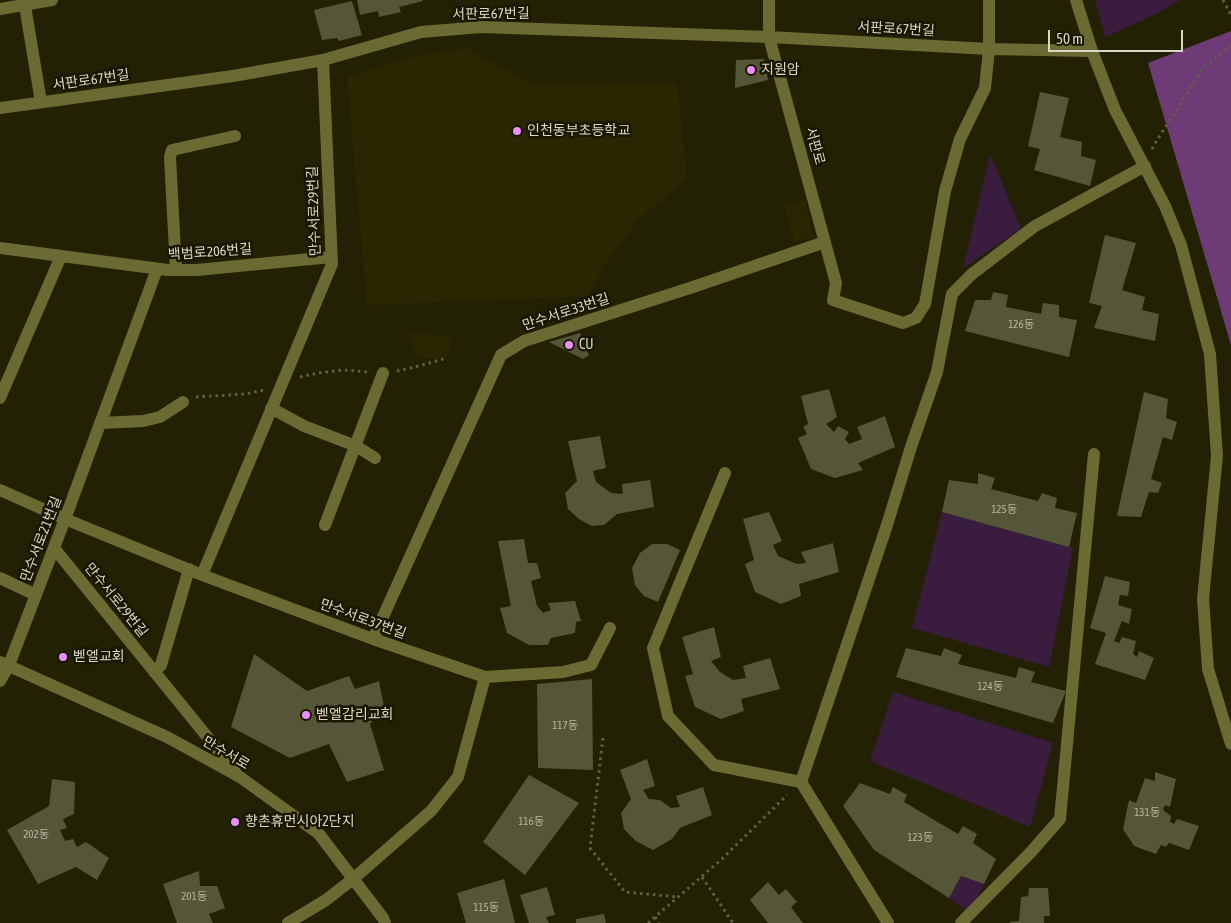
<!DOCTYPE html>
<html>
<head>
<meta charset="utf-8">
<style>
  body { margin:0 }
  #map { position:relative; width:1231px; height:923px; overflow:hidden; background:#222104; font-family:"Asap Condensed",sans-serif }
  canvas { display:block }
  .scale { position:absolute; left:1048px; top:30px; width:135px; height:22px; box-sizing:border-box; border:2px solid #d8d8c7; border-top:0; padding-left:6px; font-size:15px; line-height:18px; white-space:nowrap; color:#d8d8c7; -webkit-text-stroke:4px #191700; paint-order:stroke }
</style>
</head>
<body>
<div id="map">
<canvas width="1231" height="923"></canvas>
<div class="scale">50 m</div>
</div>
<script>
const g = document.querySelector('canvas').getContext('2d');
g.lineJoin = 'round';
function fillPath(path, color) { g.fillStyle = color; g.fill(path, 'evenodd'); }
const toPath = rows => new Path2D(rows.map(r => 'M' + r).join(''));
function trace(path, color, width, dash) { g.strokeStyle = color; g.lineWidth = width; g.lineCap = dash ? 'butt' : 'round'; g.setLineDash(dash || []); g.stroke(path); }
function drawText(font, color, halo, rows, align = 'center') {
  g.font = font + ' "Asap Condensed","Noto Sans KR",sans-serif'; g.lineWidth = 5; g.setLineDash([]); g.textBaseline = 'middle'; g.strokeStyle = halo; g.fillStyle = color; for (const [text, x, y, turn = 0] of rows) {
    g.save(); g.translate(x, y); g.rotate((+turn || 0) * Math.PI / 180); g.textAlign = isNaN(turn) ? turn : align; if (halo) g.strokeText(text, 0, 0); g.fillText(text, 0, 0); g.restore();
  }
}
fillPath(toPath([
  [468,48,529,82,677,83,687,179,638,220,604,266,589,296,367,305,347,77,416,56],
  [805,199,813,237,795,243,784,205],
  [409,332,452,337,447,358,418,358]
]), '#282701');
fillPath(toPath([
  [1095,0,1180,0,1156,14,1105,37],
  [990,154,1021,229,963,268],
  [942,512,1073,548,1049,667,912,628],
  [893,692,1053,743,1030,827,870,761],
  [961,876,984,884,970,913,949,898]
]), '#3a1c3f');
fillPath(toPath([
  [1231,31,1231,345,1148,63]
]), '#6e3b76');
fillPath(toPath([
  [357,0,423,0,423,1,399,7,401,12,379,17,378,11,360,15],
  [352,1,362,35,339,41,337,38,322,40,314,10],
  [764,59,768,80,735,88,736,60],
  [1040,92,1069,98,1060,137,1082,142,1081,156,1096,160,1090,186,1034,170,1040,149,1028,146],
  [1105,235,1136,243,1122,290,1145,297,1142,310,1159,314,1155,341,1094,328,1102,306,1089,303],
  [993,292,1008,295,1006,307,1041,314,1043,303,1059,305,1059,317,1077,320,1069,357,965,331,975,300,991,300],
  [580,333,585,348,589,355,583,359,549,342],
  [829,389,837,417,826,424,834,432,838,426,849,432,845,439,849,444,862,439,857,427,885,416,895,447,858,463,863,470,835,478,811,469,798,438,807,434,803,427,808,424,801,396],
  [1144,392,1168,399,1166,418,1177,422,1172,440,1163,437,1151,479,1162,483,1158,493,1149,492,1141,517,1117,516],
  [600,436,606,468,593,471,596,482,611,493,623,494,622,484,650,480,654,507,617,514,604,525,592,526,579,519,568,509,565,493,577,481,568,441],
  [978,473,995,478,991,489,1038,501,1042,493,1057,498,1055,508,1077,513,1069,547,942,512,949,480,978,484],
  [769,512,782,541,773,545,778,556,797,564,806,563,801,552,833,543,839,572,799,584,801,596,781,604,755,592,745,564,754,560,743,519],
  [524,539,528,563,537,563,541,578,531,581,537,606,543,613,551,610,548,603,575,601,581,621,576,622,575,633,551,638,548,645,529,645,507,633,500,608,511,606,498,541],
  [652,544,667,544,680,550,658,602,644,596,635,585,632,568,640,553],
  [1105,576,1130,582,1128,596,1120,595,1118,605,1132,609,1129,624,1122,621,1114,641,1119,643,1122,637,1136,641,1133,654,1137,657,1139,651,1154,658,1145,680,1095,664,1106,633,1090,628],
  [714,627,721,657,711,661,720,672,733,680,746,678,743,666,770,658,780,689,741,699,744,711,721,719,695,707,685,676,693,674,682,637],
  [906,648,941,656,944,648,962,655,958,664,1016,678,1019,667,1035,672,1031,682,1066,691,1053,723,896,677],
  [254,654,307,691,349,676,355,689,379,681,384,707,370,724,384,770,347,782,329,744,290,758,231,727],
  [592,679,593,770,538,768,537,684],
  [647,759,655,786,643,790,649,799,660,800,671,808,680,807,676,796,703,787,712,815,680,828,672,839,653,850,636,841,624,829,621,813,631,799,620,770],
  [1155,772,1176,779,1170,807,1165,805,1163,810,1171,816,1170,822,1174,824,1177,819,1199,826,1189,850,1169,843,1166,847,1161,845,1156,854,1134,846,1123,829,1129,800,1136,803,1145,778,1155,781],
  [529,775,579,803,525,875,483,842],
  [52,779,75,782,74,814,63,819,67,828,60,830,65,841,73,839,77,847,86,842,109,858,97,880,76,867,38,884,7,830,49,806],
  [860,783,890,794,893,787,907,795,904,802,958,834,963,826,977,834,973,843,996,859,984,884,961,876,949,898,874,850,843,806],
  [199,871,200,886,217,886,225,908,209,914,213,923,177,923,163,884],
  [504,879,515,923,466,923,457,893],
  [768,882,779,895,786,889,797,902,791,907,803,923,768,923,750,900],
  [547,887,555,915,546,917,549,923,529,923,520,895],
  [1029,888,1048,888,1050,916,1044,916,1044,923,1010,923,1010,922,1019,921,1021,897,1028,896],
  [604,914,606,923,576,923,576,919]
]), '#555537');
trace(toPath([
  [1223,0,1231,15],
  [1152,149,1157,140,1204,67,1231,46],
  [397,371,415,367,447,358],
  [300,377,318,373,344,370,368,372],
  [196,397,245,394,264,390],
  [603,738,590,848,625,892,678,897],
  [702,877,733,923],
  [655,917,659,923],
  [648,923,723,858,787,795]
]), '#616047', 3, [2.5, 4]);
trace(toPath([
  [24,0,41,102],
  [769,0,769,37,836,283,833,300,903,323,916,318,925,304,945,191,960,139,985,88,989,49,989,0],
  [1076,0,1092,51,1115,110,1165,206,1181,245,1210,354,1217,456,1203,599,1208,669,1231,744],
  [0,9,52,0],
  [0,108,233,76,323,60,421,32,481,27,769,37,989,49,1092,51],
  [0,248,168,270,197,270,331,257],
  [176,270,170,157,172,150,235,136],
  [0,398,61,256],
  [271,408,304,426,356,446,375,458],
  [100,423,143,421,160,417,183,402],
  [725,473,653,648,668,716,714,765,801,782],
  [0,490,65,519,202,575,373,639,485,677,563,672,591,665,610,628],
  [325,525,383,373],
  [54,548,235,771],
  [202,575,332,264,323,60],
  [0,578,36,595],
  [373,639,501,355,524,341,690,288,825,242],
  [0,662,167,737,240,777,319,834,383,918,385,923],
  [154,672,161,665,189,569],
  [0,681,9,665,65,519,157,269],
  [288,923,326,900,353,879,431,811,458,777,485,677],
  [888,923,801,782,887,525,911,447,937,372,952,294,972,274,1035,226,1145,166],
  [961,923,1031,852,1060,819,1094,454]
]), '#6b6a33', 12);
for (const [x, y, r, color] of [
  [751,70,5,"#eb8dfb"],
  [517,131,5,"#eb8dfb"],
  [569,345,5,"#eb8dfb"],
  [63,657,5,"#eb8dfb"],
  [306,715,5,"#eb8dfb"],
  [235,822,5,"#eb8dfb"]
]) { const dot = new Path2D(); dot.arc(x, y, r, 0, 2 * Math.PI); g.fillStyle = color; g.fill(dot); trace(dot, '#191700', 2); }
drawText('11px', '#b7b7a3', null, [
  ["126동",1021,325],
  ["125동",1004,510],
  ["124동",990,687],
  ["117동",565,726],
  ["131동",1147,813],
  ["116동",531,822],
  ["202동",36,835],
  ["123동",920,838],
  ["201동",194,897],
  ["115동",486,908]
]);
drawText('14px', '#d8d8c7', '#191700', [
  ["서판로67번길",491,14,-1],
  ["서판로67번길",896,29,3],
  ["서판로67번길",91,80,-8],
  ["서판로",815,146,75],
  ["만수서로29번길",314,211,-92],
  ["백범로206번길",210,252,-4],
  ["만수서로33번길",566,312,-18],
  ["만수서로21번길",41,539,-69],
  ["만수서로29번길",116,600,51],
  ["만수서로37번길",363,619,20],
  ["만수서로",226,753,30]
]);
drawText('14px', '#d8d8c7', '#191700', [
  ["지원암",761,70],
  ["인천동부초등학교",527,131],
  ["CU",579,345],
  ["벧엘교회",73,657],
  ["벧엘감리교회",316,715],
  ["향촌휴먼시아2단지",245,822]
], 'left');
</script>
</body>
</html>
